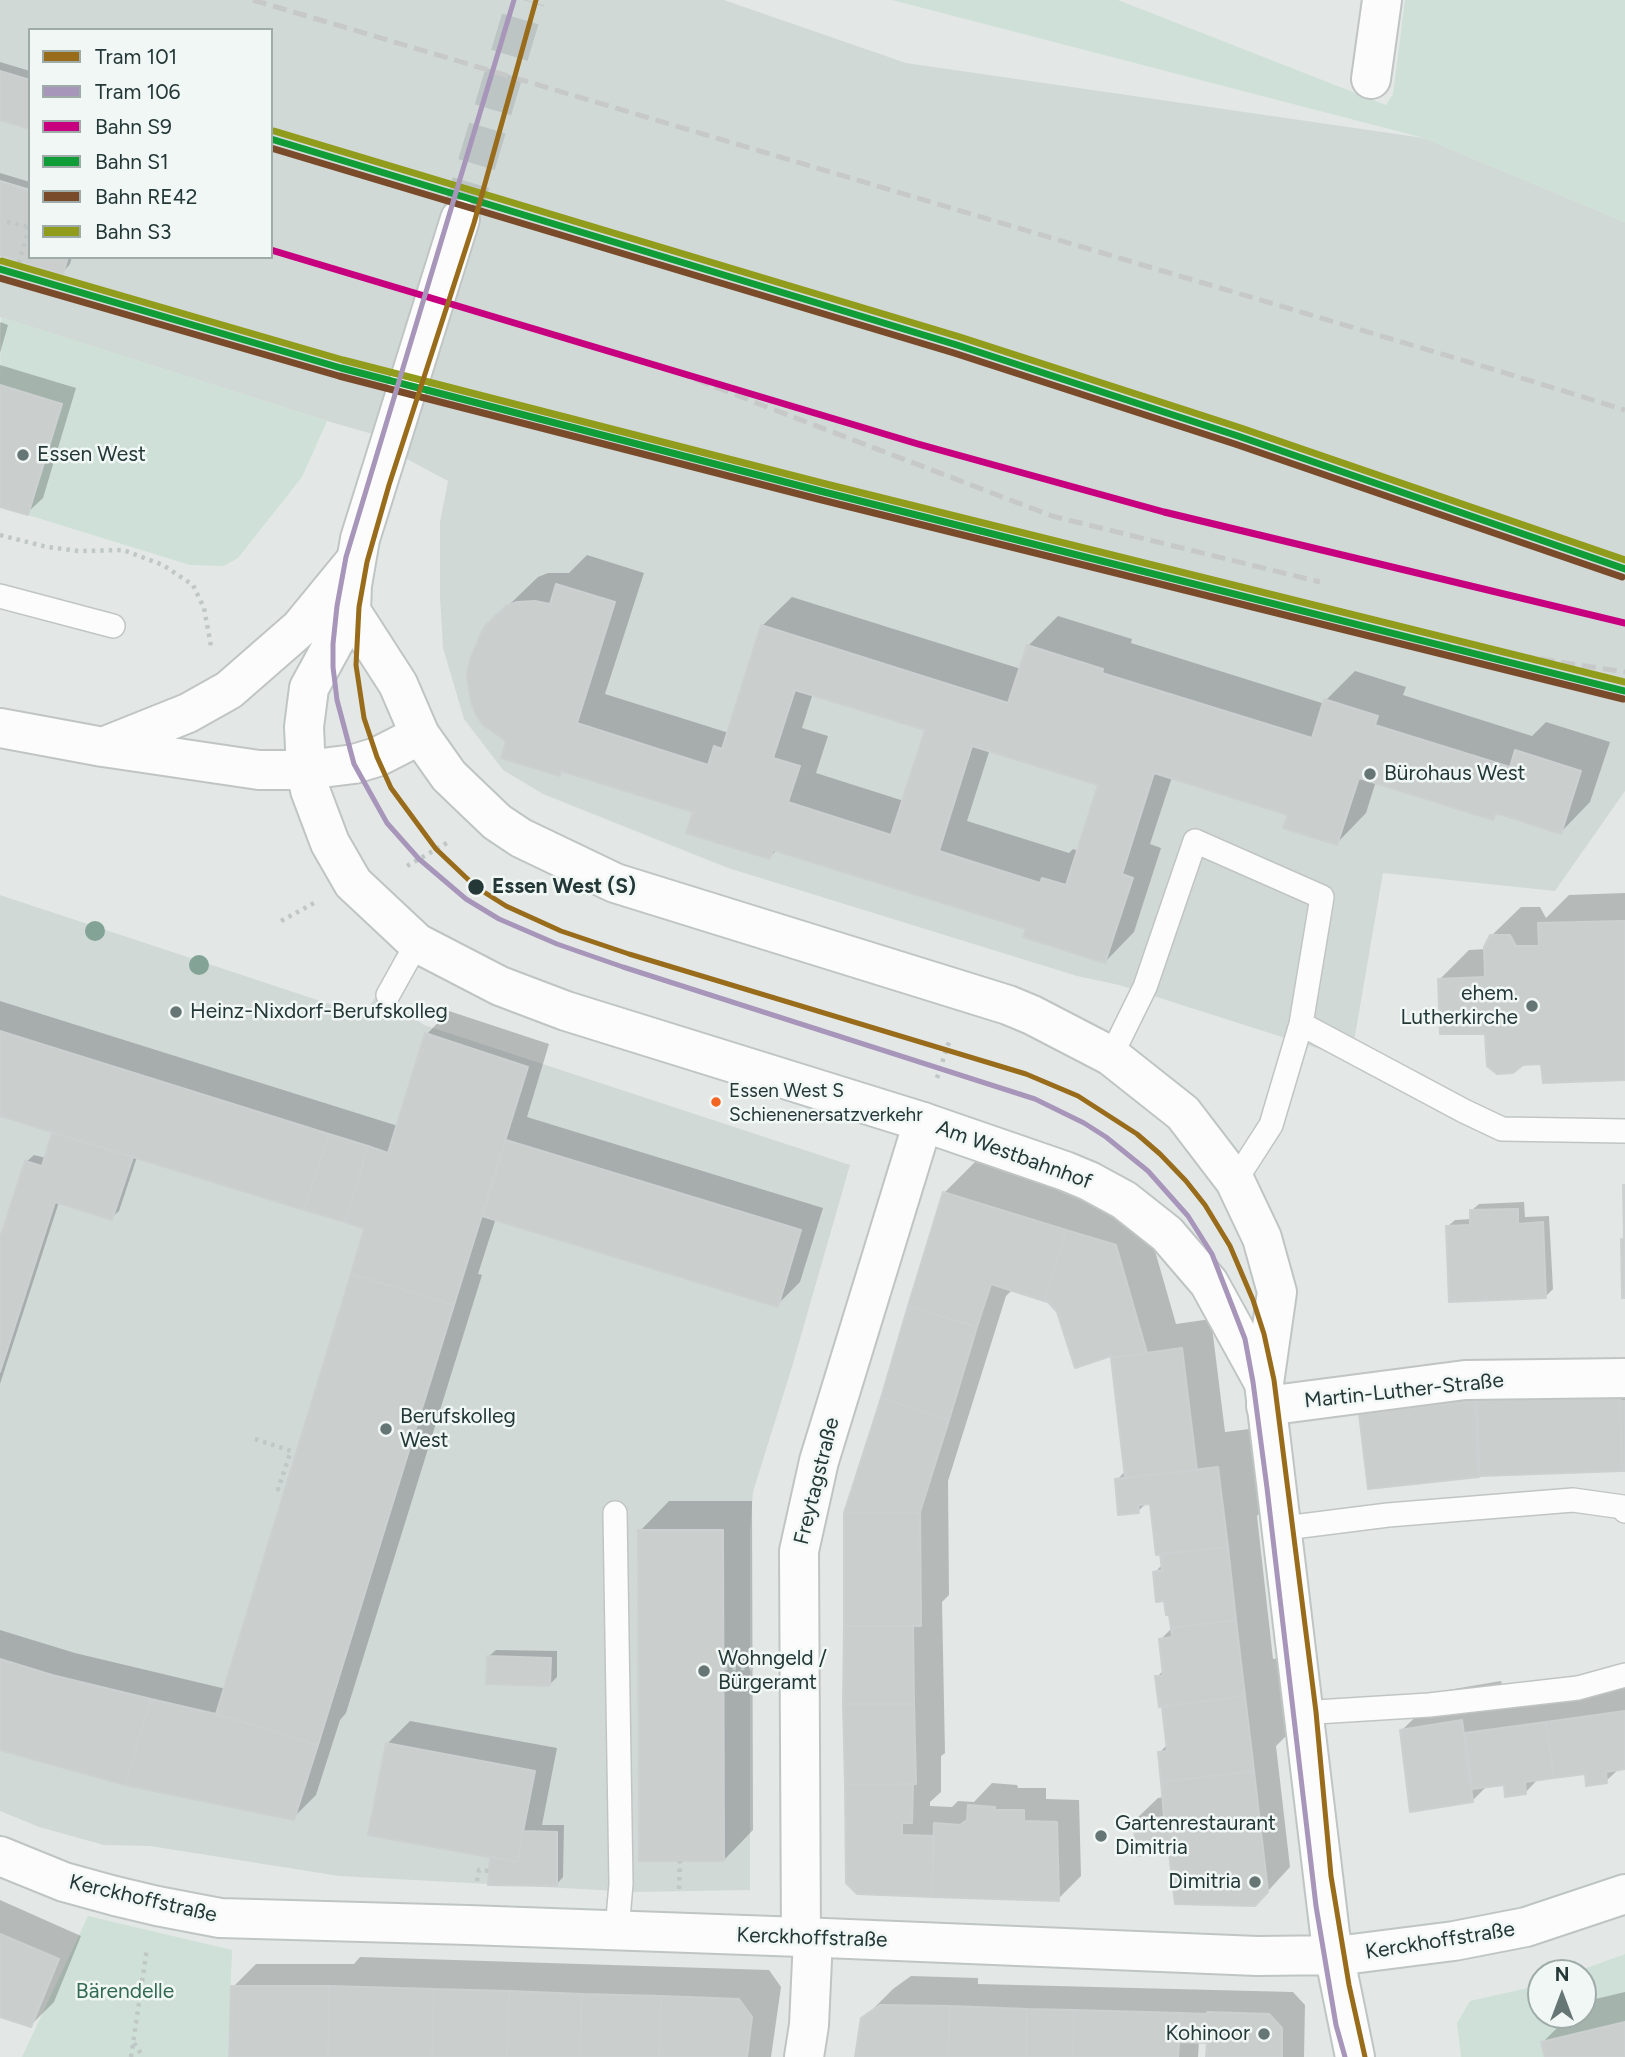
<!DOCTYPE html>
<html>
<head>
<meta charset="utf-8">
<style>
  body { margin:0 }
  #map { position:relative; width:1625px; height:2057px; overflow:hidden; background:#e3e8e7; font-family:Figtree,sans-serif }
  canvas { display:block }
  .legend { position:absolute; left:28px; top:28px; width:245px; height:231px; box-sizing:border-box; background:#f1f7f5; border:2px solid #9faba9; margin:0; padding:9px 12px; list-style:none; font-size:21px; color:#233837 }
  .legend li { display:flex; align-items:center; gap:14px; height:35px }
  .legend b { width:35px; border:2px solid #9faba9 }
  .north { position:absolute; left:1527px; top:1959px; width:70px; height:70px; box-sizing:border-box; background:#f1f7f5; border:2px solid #9faba9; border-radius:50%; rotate:0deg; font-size:19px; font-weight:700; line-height:28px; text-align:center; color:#233837 }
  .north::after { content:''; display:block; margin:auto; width:24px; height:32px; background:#667675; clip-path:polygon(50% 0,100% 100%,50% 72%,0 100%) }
</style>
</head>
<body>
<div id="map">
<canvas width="1625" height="2057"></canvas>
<ul class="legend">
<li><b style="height:9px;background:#996c1b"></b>Tram 101</li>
<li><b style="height:9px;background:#a795ba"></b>Tram 106</li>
<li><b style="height:9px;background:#c7007f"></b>Bahn S9</li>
<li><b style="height:9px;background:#109c37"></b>Bahn S1</li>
<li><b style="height:9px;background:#7a4b2a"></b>Bahn RE42</li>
<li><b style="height:9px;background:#919c1c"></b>Bahn S3</li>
</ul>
<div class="north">N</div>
</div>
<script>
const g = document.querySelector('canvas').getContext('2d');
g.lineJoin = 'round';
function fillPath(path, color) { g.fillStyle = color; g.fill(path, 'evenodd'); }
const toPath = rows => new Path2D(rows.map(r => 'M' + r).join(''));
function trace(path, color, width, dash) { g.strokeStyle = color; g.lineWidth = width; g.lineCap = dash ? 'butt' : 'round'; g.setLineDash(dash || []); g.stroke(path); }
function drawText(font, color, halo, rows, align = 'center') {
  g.font = font + ' Figtree,sans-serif'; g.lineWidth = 5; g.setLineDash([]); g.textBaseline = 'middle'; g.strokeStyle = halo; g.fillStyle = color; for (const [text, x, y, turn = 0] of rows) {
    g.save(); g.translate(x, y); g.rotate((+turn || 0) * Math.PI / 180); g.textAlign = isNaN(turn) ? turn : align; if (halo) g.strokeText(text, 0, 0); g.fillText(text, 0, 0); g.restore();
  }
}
fillPath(toPath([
  [0,0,724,0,906,63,1424,138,1625,222,1625,791,1555,891,1383,873,1351,1059,1119,985,1077,976,728,868,543,794,503,770,464,719,443,648,440,597,440,522,448,481,388,449,390,439,327,421,0,317],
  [30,30,271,30,271,257,30,257],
  [0,895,363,1015,379,992,424,1025,850,1165,792,1367,753,1492,750,1531,750,1890,636,1892,339,1876,150,1846,104,1845,39,1827,0,1811]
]), '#d1d9d7');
fillPath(toPath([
  [892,0,1118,0,1386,105,1393,94,1405,0,1625,0,1625,222,1424,138],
  [1,317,327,421,302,477,238,558,224,566,190,565,28,515,62,404,0,385],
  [88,1916,232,1950,228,2057,22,2057],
  [1625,1954,1625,2057,1461,2057,1457,2023,1470,2001,1541,1985,1541,2015,1583,2015,1583,1973,1573,1973]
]), '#cee0d7');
fillPath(toPath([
  [0,62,30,71,30,127,0,119],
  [0,173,30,182,30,189,0,180],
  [0,184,30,257,72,257,70,264,63,272,0,253],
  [0,322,8,325,0,353],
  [0,365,76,388,43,498,27,513,0,505],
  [587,555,644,573,605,694,729,733,762,626,792,597,1021,669,1028,646,1058,616,1132,639,1131,643,1325,704,1326,700,1355,671,1406,687,1403,695,1532,736,1546,722,1610,742,1590,802,1561,832,1499,812,1493,818,1376,781,1366,813,1337,843,1290,814,1172,777,1150,844,1161,848,1134,932,1105,962,1028,928,778,849,769,857,695,811,563,770,559,774,508,740,485,628,538,577,548,573,569,573],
  [813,693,927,729,904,801,816,773,828,736,802,728],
  [990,749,1100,784,1078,851,1073,849,1069,853,967,821],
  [1625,893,1625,1079,1543,1063,1487,1032,1440,979,1469,950,1486,949,1491,936,1521,907,1540,907,1546,918,1569,895],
  [0,1001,398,1126,427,1034,449,1011,549,1044,527,1117,823,1208,800,1282,777,1305,496,1218,478,1274,482,1275,346,1713,340,1720,316,1795,293,1818,0,1748,0,1630,75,1653,226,1689,366,1227,137,1157,119,1211,111,1218,59,1202,0,1384,0,1244,26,1162,34,1155,46,1158,56,1132,0,1115],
  [984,1153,1145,1216,1176,1324,1211,1319,1225,1432,1258,1428,1267,1505,1257,1516,1273,1659,1285,1657,1293,1729,1276,1746,1290,1867,1255,1905,1170,1851,1135,1820,1158,1798,1164,1797,1160,1752,1168,1744,1164,1708,1167,1704,1157,1677,1164,1670,1161,1639,1172,1628,1166,1599,1155,1572,1163,1564,1151,1502,1147,1503,1138,1511,1117,1480,1126,1470,1112,1354,1059,1311,1049,1300,1013,1289,1006,1296,948,1481,949,1595,942,1602,945,1753,941,1756,941,1792,930,1802,930,1806,952,1807,958,1801,974,1802,992,1783,1017,1785,1018,1788,1046,1788,1046,1799,1079,1800,1081,1876,1058,1899,858,1893,882,1399,944,1193],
  [1524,1202,1525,1217,1549,1216,1553,1289,1545,1297,1447,1227,1455,1220,1472,1219,1471,1211,1479,1204],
  [1625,1358,1625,1469,1482,1472,1478,1475,1361,1415,1401,1375,1519,1361],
  [669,1501,752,1501,753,1830,724,1860,640,1531],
  [496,1650,557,1651,557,1677,550,1684,488,1657],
  [1625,1678,1625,1767,1620,1768,1606,1781,1586,1772,1539,1778,1525,1793,1505,1783,1487,1786,1472,1801,1401,1731,1442,1691,1501,1681,1504,1694],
  [410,1721,557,1748,542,1825,564,1825,563,1877,556,1885,491,1858,387,1744],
  [0,1900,81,1936,54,2002,31,2025,0,2015],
  [360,1957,769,1970,781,1987,771,2057,680,2057,680,2055,669,2055,667,2057,230,2057,233,1987,256,1964,354,1964],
  [911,1976,978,1978,978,1984,1293,1992,1305,2005,1304,2057,1208,2057,1209,2042,1199,2041,1198,2057,857,2057,863,2019,893,1989],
  [1625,1992,1625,2057,1547,2057,1543,2042,1570,2015,1583,2015,1583,2002]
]), '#0003');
const building = toPath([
  [0,71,30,80,30,129,0,120,0,71],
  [0,182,30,191,30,257,68,257,63,274,0,255,0,182],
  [0,385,62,404,28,515,0,507,0,385],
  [556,584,615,602,577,723,708,765,714,746,722,749,761,625,1008,703,1027,645,1103,669,1102,673,1312,738,1324,699,1378,716,1375,725,1510,767,1515,750,1581,771,1561,834,1496,813,1493,820,1359,778,1337,845,1283,828,1288,815,1154,773,1122,874,1133,878,1105,963,1023,937,1026,929,773,850,770,859,686,833,693,812,561,771,560,776,501,758,506,741,483,725,476,715,471,702,467,674,471,657,484,627,495,616,506,606,517,602,535,601,550,604,556,584],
  [795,690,925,730,891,835,788,802,800,766,773,758,795,690],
  [972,746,1098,785,1066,885,1042,878,1040,883,939,851,972,746],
  [1625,921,1625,1080,1543,1083,1541,1064,1523,1065,1513,1073,1497,1074,1487,1066,1485,1034,1440,1034,1438,979,1485,977,1484,947,1490,935,1510,935,1516,946,1539,946,1538,923,1625,921],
  [0,1031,329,1134,304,1210,0,1116,0,1031],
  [425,1033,528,1067,454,1305,351,1274,364,1229,345,1222,368,1146,388,1153,425,1033],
  [52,1133,133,1157,112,1220,55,1202,0,1372,0,1238,25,1161,42,1166,52,1133],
  [329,1134,368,1146,345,1222,304,1210,329,1134],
  [506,1140,801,1230,778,1307,482,1216,506,1140],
  [1623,1185,1625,1185,1625,1298,1622,1298,1621,1239,1624,1239,1623,1185],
  [943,1192,1066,1230,1044,1301,991,1284,977,1327,908,1306,943,1192],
  [1518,1209,1518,1224,1543,1222,1546,1298,1449,1302,1446,1226,1470,1225,1470,1210,1518,1209],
  [1066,1230,1116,1245,1147,1353,1111,1358,1111,1356,1075,1368,1057,1312,1048,1302,1044,1301,1066,1230],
  [351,1274,454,1305,318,1745,216,1714,351,1274],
  [908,1306,977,1327,949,1420,881,1398,908,1306],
  [1182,1348,1197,1470,1125,1478,1111,1358,1182,1348],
  [1620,1396,1622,1471,1480,1476,1477,1401,1620,1396],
  [881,1398,949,1420,920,1512,844,1513,881,1398],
  [1475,1401,1479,1477,1368,1489,1359,1414,1475,1401],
  [1620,1401,1625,1401,1625,1471,1622,1471,1620,1401],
  [1218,1467,1228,1547,1156,1555,1150,1504,1138,1505,1139,1513,1118,1515,1115,1479,1218,1467],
  [920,1512,921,1626,844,1626,844,1513,920,1512],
  [638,1530,723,1530,724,1861,639,1861,638,1530],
  [1228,1547,1236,1620,1171,1628,1169,1615,1166,1615,1164,1601,1156,1602,1153,1572,1162,1570,1160,1554,1228,1547],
  [1236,1620,1245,1696,1159,1707,1155,1676,1163,1676,1159,1639,1172,1637,1171,1628,1236,1620],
  [844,1626,913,1626,914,1704,843,1704,844,1626],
  [487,1656,551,1658,550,1686,486,1684,487,1656],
  [0,1659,52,1675,151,1699,125,1785,0,1750,0,1659],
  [1245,1696,1254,1771,1161,1782,1158,1752,1167,1751,1162,1707,1245,1696],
  [151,1699,216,1714,318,1745,294,1820,125,1785,151,1699],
  [843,1704,914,1704,916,1784,845,1785,843,1704],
  [1625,1711,1625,1769,1606,1772,1607,1783,1586,1786,1585,1774,1554,1778,1546,1722,1625,1711],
  [1462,1720,1473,1802,1410,1812,1400,1730,1462,1720],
  [1546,1722,1554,1778,1525,1782,1526,1794,1505,1797,1504,1785,1472,1789,1465,1733,1546,1722],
  [386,1743,535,1771,517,1862,368,1835,386,1743],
  [1254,1771,1268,1892,1255,1906,1175,1904,1169,1853,1137,1856,1133,1820,1164,1817,1161,1782,1254,1771],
  [908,1784,913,1784,912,1823,902,1823,902,1835,933,1836,932,1897,857,1894,846,1883,845,1785,908,1784],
  [968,1805,995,1807,995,1810,1024,1810,1024,1821,1057,1822,1059,1901,932,1897,934,1823,960,1825,967,1820,968,1805],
  [523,1831,557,1832,557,1886,488,1885,490,1857,517,1862,523,1831],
  [0,1934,59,1959,31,2027,0,2017,0,1934],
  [231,1986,329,1986,328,2057,229,2057,231,1986],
  [329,1986,434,1989,432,2057,328,2057,329,1986],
  [434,1989,509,1991,507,2057,432,2057,434,1989],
  [509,1991,582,1994,580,2057,507,2057,509,1991],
  [582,1994,661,1996,659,2057,580,2057,582,1994],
  [661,1996,739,1999,752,2017,747,2057,659,2056,661,1996],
  [880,2005,950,2006,948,2057,855,2057,861,2018,880,2005],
  [950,2006,1027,2009,1026,2057,948,2057,950,2006],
  [1027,2009,1074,2010,1073,2057,1026,2057,1027,2009],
  [1074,2010,1181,2013,1178,2057,1073,2057,1074,2010],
  [1207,2012,1269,2014,1282,2028,1282,2057,1206,2057,1207,2043,1179,2042,1181,2013,1207,2014,1207,2012],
  [1625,2022,1625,2057,1545,2057,1541,2042,1625,2022]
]);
fillPath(building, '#cacfce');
trace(building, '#ccd0d0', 2);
trace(toPath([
  [460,219,526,0]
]), '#bdc5c4', 38, [38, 19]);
const lane = toPath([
  [0,596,113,626],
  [388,995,417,943],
  [1301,1024,1464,1111,1502,1129,1625,1131],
  [1111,1056,1145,987,1195,841,1322,897,1301,1024,1271,1125,1235,1181],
  [615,1513,621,1884,617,1930],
  [1281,1526,1293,1527,1388,1515,1573,1500,1623,1507,1625,1511],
  [1304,1715,1316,1712,1429,1705,1578,1688,1625,1675]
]);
const street = toPath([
  [1371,79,1382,0],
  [0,728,103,747,259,770,306,770,354,764,377,757,420,735],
  [103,747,188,713,229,690,300,628,355,561],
  [1266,1406,1465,1380,1625,1378],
  [801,1937,799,1551,819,1461,923,1122],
  [804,2057,809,2025,813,1938]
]);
const secondary = toPath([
  [460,219,360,539,352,585,351,611,309,688,304,727,306,770,310,790,330,843,353,883,417,943,500,986,566,1011,923,1122,1065,1171,1089,1181,1124,1200,1167,1234,1209,1283,1264,1383],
  [351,611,398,684,420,735,449,776,497,822,521,838,615,883,1008,1005,1032,1015,1111,1056,1183,1113,1235,1181,1262,1238,1277,1292,1264,1383,1330,1934,1355,2057],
  [0,1856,64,1882,115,1896,157,1906,220,1918,468,1925,801,1937,1257,1956,1344,1955,1454,1941,1526,1927,1625,1894]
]);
trace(lane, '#c0c5c4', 26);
trace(street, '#c0c5c4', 42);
trace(secondary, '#bfc5c4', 42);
trace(toPath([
  [7,222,29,227],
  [19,263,30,224],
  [0,535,47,547,79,551,123,550,163,565,193,585,204,608,211,646],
  [407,866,447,843],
  [281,921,314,903],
  [937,1078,950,1039],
  [255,1439,291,1451,278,1489,285,1491],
  [724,1668,757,1668],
  [477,1881,479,1870,489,1871],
  [679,1889,680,1861],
  [134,2043,143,2057],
  [131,2057,147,1948]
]), '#c0c8c7', 4.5, [3.5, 5]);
trace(lane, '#fbfcfb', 23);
trace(street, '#fbfcfb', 38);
trace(secondary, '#fbfcfb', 38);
trace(toPath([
  [253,0,1502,372,1625,410],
  [676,372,1052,516,1320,582],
  [1416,640,1625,672]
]), '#c7c9c9', 5, [14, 7]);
trace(toPath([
  [271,250,918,444,1164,512,1625,623]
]), '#c7007f', 7);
trace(toPath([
  [271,139,957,345,1238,436,1625,569],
  [0,269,341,368,824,492,1625,691]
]), '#109c37', 7);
trace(toPath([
  [271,148,954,353,1235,444,1622,577],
  [0,278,339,376,822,500,1623,699]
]), '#7a4b2a', 7);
trace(toPath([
  [274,131,960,337,1241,428,1625,560],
  [2,261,343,360,826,484,1625,682]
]), '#919c1c', 7);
trace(toPath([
  [536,0,474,223,389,485,367,562,359,607,356,665,364,718,377,757,391,788,436,849,476,887,506,906,561,931,629,954,1026,1074,1078,1096,1137,1134,1160,1154,1186,1181,1205,1205,1230,1246,1253,1300,1264,1334,1274,1380,1316,1712,1331,1876,1349,1985,1365,2057]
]), '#996c1b', 5);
trace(toPath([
  [514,0,346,557,337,606,333,644,333,667,337,700,354,764,387,823,419,859,466,899,499,919,557,944,623,967,1035,1099,1084,1123,1106,1137,1148,1171,1188,1216,1212,1254,1245,1339,1253,1382,1267,1488,1316,1906,1336,2025,1345,2057]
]), '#a795ba', 5);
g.fillStyle = '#82a396';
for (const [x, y] of [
  [95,931],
  [199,965]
]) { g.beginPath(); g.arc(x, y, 10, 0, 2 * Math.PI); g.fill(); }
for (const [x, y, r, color] of [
  [23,455,7,"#667675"],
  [1370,774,7,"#667675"],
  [476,887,9,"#233837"],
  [1532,1006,7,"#667675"],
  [176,1012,7,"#667675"],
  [716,1102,6,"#f26522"],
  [386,1429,7,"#667675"],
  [704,1671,7,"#667675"],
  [1101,1836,7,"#667675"],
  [1255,1882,7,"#667675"],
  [1264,2034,7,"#667675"]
]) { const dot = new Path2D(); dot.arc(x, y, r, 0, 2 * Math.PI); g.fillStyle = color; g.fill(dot); trace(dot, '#f1f7f5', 2.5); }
drawText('19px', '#233837', '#f1f7f5', [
  ["Essen West S",729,1091],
  ["Schienenersatzverkehr",729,1115]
], 'left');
drawText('21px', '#233837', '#f1f7f5', [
  ["Essen West",37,455],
  ["Bürohaus West",1384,774],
  ["ehem.",1518,994,"right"],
  ["Lutherkirche",1518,1018,"right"],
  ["Heinz-Nixdorf-Berufskolleg",190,1012],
  ["Berufskolleg",400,1417],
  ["West",400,1441],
  ["Wohngeld /",718,1659],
  ["Bürgeramt",718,1683],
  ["Gartenrestaurant",1115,1824],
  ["Dimitria",1115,1848],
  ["Dimitria",1241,1882,"right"],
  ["Kohinoor",1250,2034,"right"]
], 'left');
drawText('bold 21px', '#233837', '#f1f7f5', [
  ["Essen West (S)",492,887]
], 'left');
drawText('21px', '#233837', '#f1f7f5', [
  ["Am Westbahnhof",1014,1155,20],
  ["Martin-Luther-Straße",1404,1391,-6],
  ["Freytagstraße",817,1481,-76],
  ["Kerckhoffstraße",143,1899,13],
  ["Kerckhoffstraße",812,1938,2],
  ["Kerckhoffstraße",1440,1941,-9]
]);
drawText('21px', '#326a54', '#f1f7f5', [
  ["Bärendelle",125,1992]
]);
</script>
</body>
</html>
